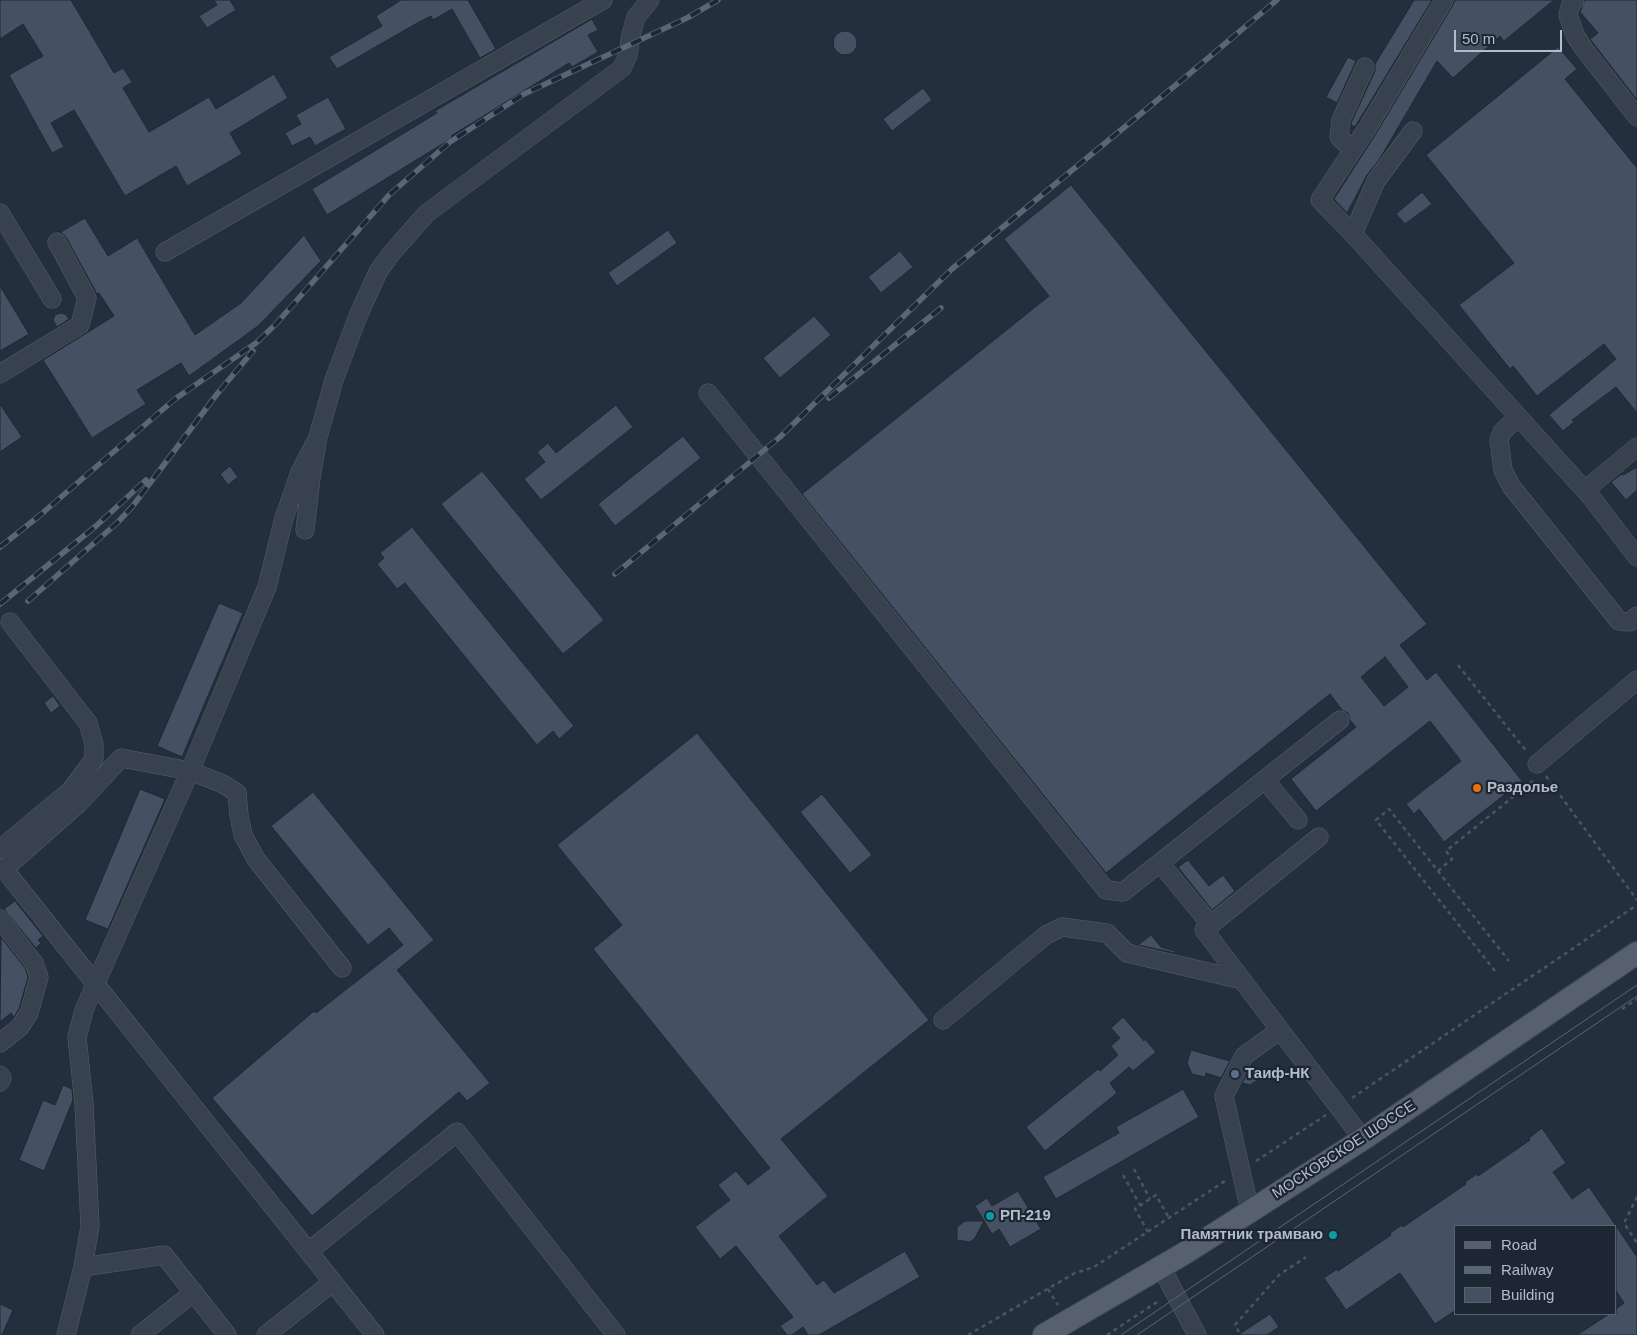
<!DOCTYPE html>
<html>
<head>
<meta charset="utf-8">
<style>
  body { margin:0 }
  #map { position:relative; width:1637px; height:1335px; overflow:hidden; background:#242f3e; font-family:Arial,sans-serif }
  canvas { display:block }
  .legend { position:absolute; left:1454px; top:1225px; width:162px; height:90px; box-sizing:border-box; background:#1d2633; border:1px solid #59626f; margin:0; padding:6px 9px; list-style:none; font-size:15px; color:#b4bcc9 }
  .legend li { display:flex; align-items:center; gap:10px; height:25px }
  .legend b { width:25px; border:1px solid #59626f }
  .scale { position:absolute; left:1454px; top:30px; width:108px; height:22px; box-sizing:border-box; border:2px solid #b4bcc9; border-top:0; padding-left:6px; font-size:15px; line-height:18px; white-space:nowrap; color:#b4bcc9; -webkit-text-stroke:4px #1d2633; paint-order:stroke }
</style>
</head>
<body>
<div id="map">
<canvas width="1637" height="1335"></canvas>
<ul class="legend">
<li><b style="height:6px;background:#56606e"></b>Road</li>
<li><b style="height:6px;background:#5a6575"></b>Railway</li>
<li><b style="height:14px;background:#455162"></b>Building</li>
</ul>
<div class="scale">50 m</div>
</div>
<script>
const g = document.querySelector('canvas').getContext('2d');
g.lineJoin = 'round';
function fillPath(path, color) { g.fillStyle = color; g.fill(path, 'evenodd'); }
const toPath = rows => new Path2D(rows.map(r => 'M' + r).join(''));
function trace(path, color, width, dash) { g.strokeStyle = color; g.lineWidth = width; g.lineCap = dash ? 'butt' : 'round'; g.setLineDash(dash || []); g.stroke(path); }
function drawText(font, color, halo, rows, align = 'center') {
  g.font = font + ' Arial,sans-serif'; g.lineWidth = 4.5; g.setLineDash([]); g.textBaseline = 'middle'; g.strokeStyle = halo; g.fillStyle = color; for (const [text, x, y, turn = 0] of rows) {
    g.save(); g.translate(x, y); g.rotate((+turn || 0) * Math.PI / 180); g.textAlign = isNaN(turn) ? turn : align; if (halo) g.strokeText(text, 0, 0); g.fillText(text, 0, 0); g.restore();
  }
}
const building = toPath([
  [0,0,71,0,114,73,123,68,132,82,123,88,149,132,209,97,216,109,274,74,288,98,230,133,242,154,187,186,176,166,125,196,74,110,51,123,64,147,52,153,9,75,43,56,23,24,0,39,0,0],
  [214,0,230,0,236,10,207,28,199,16,217,5,214,0],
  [401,0,468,0,496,49,480,58,452,9,433,20,431,16,419,22,337,69,329,57,382,26,376,16,401,0],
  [1414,0,1432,0,1355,127,1351,125,1351,123,1375,71,1375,64,1414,0],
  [1455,0,1554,0,1504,41,1500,36,1453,78,1437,61,1379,160,1367,175,1347,213,1334,199,1377,132,1453,5,1455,0],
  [1585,0,1637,0,1637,100,1590,39,1598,33,1580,12,1585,0],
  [592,19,598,30,588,35,598,52,572,67,569,63,451,136,452,138,327,215,312,189,437,113,435,111,592,19],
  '833 43a12 12 0 1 1 24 0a12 12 0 1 1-24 0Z',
  [1558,47,1577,69,1565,79,1637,168,1637,413,1616,387,1572,420,1574,422,1563,431,1549,415,1616,359,1604,344,1537,396,1513,366,1510,369,1459,305,1514,263,1426,155,1558,47],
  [1348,57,1356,61,1337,103,1326,97,1348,57],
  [923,88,932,100,892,131,883,119,923,88],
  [328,97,346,129,315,146,310,137,292,146,285,133,301,124,296,115,328,97],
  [1071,185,1427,624,1400,645,1427,680,1436,672,1522,781,1444,842,1419,809,1414,814,1406,804,1461,761,1430,721,1316,811,1291,779,1356,727,1350,720,1348,713,1342,710,1330,694,1106,873,802,494,1049,296,1004,239,1071,185],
  [1385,657,1408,687,1384,706,1361,677,1385,657],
  [1422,192,1432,204,1405,224,1396,214,1422,192],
  [85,218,108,256,137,238,195,335,241,303,304,235,321,261,258,326,189,376,181,363,137,390,146,404,92,438,43,360,114,316,99,293,97,294,66,237,61,232,85,218],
  [668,230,677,243,617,286,608,273,668,230],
  [900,251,913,267,881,293,868,277,900,251],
  [0,286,29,334,0,351,0,286],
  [60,313,65,314,69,319,57,327,53,320,55,315,60,313],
  [814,316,831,335,780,378,763,358,814,316],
  [0,404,22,437,0,452,0,404],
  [616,405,633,427,541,500,524,479,545,462,537,452,548,443,556,453,616,405],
  [683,436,701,458,615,526,598,504,683,436],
  [230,466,238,477,228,485,220,474,230,466],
  [1637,467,1637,490,1626,500,1611,482,1622,474,1623,475,1637,467],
  [482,471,604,620,563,654,441,504,482,471],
  [412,527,574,726,559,739,553,731,537,745,405,583,397,589,377,564,384,558,380,553,412,527],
  [219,603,243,613,182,757,157,746,219,603],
  [53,696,60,706,51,713,44,703,53,696],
  [697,733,929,1020,781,1139,828,1196,779,1236,817,1285,824,1280,834,1293,905,1251,920,1277,819,1335,808,1335,803,1327,792,1335,787,1335,780,1326,793,1317,736,1246,720,1259,695,1227,730,1200,718,1185,736,1171,748,1185,770,1168,593,949,622,925,557,845,697,733],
  [140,789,165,799,108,929,85,920,140,789],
  [313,792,434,940,397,970,490,1083,467,1101,459,1092,312,1216,212,1098,314,1011,316,1013,403,945,389,928,368,945,271,826,313,792],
  [822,794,872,855,850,873,800,812,822,794],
  [1188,860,1209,886,1223,875,1235,891,1212,910,1178,867,1188,860],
  [15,901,43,936,38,940,41,943,36,948,4,909,15,901],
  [1151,935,1161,947,1175,951,1175,953,1138,945,1151,935],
  [1,937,25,968,28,977,19,1009,14,1017,11,1013,0,1022,1,937],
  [1123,1017,1144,1041,1145,1039,1156,1052,1133,1071,1129,1067,1110,1083,1117,1093,1045,1151,1026,1127,1098,1069,1100,1071,1118,1055,1111,1046,1120,1038,1111,1028,1123,1017],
  [1191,1050,1230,1061,1221,1078,1206,1073,1205,1077,1192,1074,1187,1063,1191,1050],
  [1251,1066,1271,1071,1250,1085,1242,1083,1251,1066],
  [63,1085,72,1089,73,1100,44,1171,19,1160,43,1100,55,1105,63,1085],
  [1183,1089,1199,1117,1056,1199,1043,1177,1119,1133,1116,1127,1183,1089],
  [1542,1128,1566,1163,1553,1172,1572,1199,1589,1187,1616,1226,1456,1226,1456,1310,1435,1324,1400,1273,1346,1310,1324,1278,1337,1269,1338,1271,1391,1235,1390,1233,1402,1225,1403,1227,1466,1184,1465,1182,1477,1174,1478,1176,1530,1140,1529,1138,1542,1128],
  [1018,1191,1041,1229,1010,1247,999,1229,992,1234,975,1206,987,1198,992,1206,1018,1191],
  [965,1221,984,1221,975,1238,970,1242,957,1240,957,1227,965,1221],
  [1616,1226,1637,1257,1637,1335,1577,1335,1609,1314,1616,1314,1616,1309,1624,1303,1616,1291,1616,1226],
  [0,1304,13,1310,2,1335,0,1335,0,1304],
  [1270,1314,1279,1327,1267,1335,1238,1335,1270,1314]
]);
fillPath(building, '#455162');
trace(building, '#1f2835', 1);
const minor = toPath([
  [1444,0,1368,127,1320,200,1353,234,1591,497,1637,557],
  [1575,0,1571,4,1568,15,1575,35,1584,49,1637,117],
  [1353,150,1339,137,1341,120,1365,67],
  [0,213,52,299],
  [1353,234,1376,181,1413,131],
  [165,252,603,0],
  [0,374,80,325,87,298,57,242],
  [708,393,1106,890,1123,892,1340,720],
  [1518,417,1502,432,1499,440,1503,470,1511,486,1619,621,1630,622,1637,616],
  [1585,490,1637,447],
  [305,530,311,478,318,437,334,380,358,316,378,272,390,255,426,214,622,68,628,55,631,35,636,17,650,0],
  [1537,764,1637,680],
  [1265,780,1298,820],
  [1319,837,1204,930,1363,1139],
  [0,849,71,790,94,759,94,744,88,723,10,622],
  [1161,864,1211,925],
  [0,919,34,963,39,977,29,1013,20,1027,0,1043],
  [342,968,256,859,243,835,239,815,237,793,223,784,190,771,121,758,79,803,4,869,375,1335],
  [943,1020,1046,935,1062,927,1107,933,1127,953,1242,980],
  [0,1075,2,1078,0,1082],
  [1250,1211,1224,1096,1244,1056,1280,1030],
  [309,1251,457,1132,616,1335],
  [83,1267,164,1255,227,1335],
  [1161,1267,1197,1335],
  [66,1335,83,1267,90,1226,84,1104,77,1037,84,1010,190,771,267,587,284,518,300,472,318,437],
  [140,1335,194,1292],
  [266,1335,333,1282]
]);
const major = toPath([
  [1044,1335,1185,1253,1363,1139,1637,953]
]);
trace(minor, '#565f6c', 19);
trace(major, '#414a57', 24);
trace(toPath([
  [1458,665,1527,752],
  [1546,776,1637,900],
  [1438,871,1452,859,1446,851,1534,780],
  [1495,971,1376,820,1389,809,1509,961],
  [1622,1009,1637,999],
  [1352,1098,1637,905],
  [1256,1161,1326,1115],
  [1134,1169,1150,1199],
  [1123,1175,1140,1205],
  [1637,1197,1624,1223,1637,1243],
  [1148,1232,1135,1209,1156,1195,1169,1218],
  [1048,1289,1058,1305],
  [1239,1332,1235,1325,1279,1275,1306,1257],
  [968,1335,1075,1273,1094,1267,1228,1179],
  [1107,1335,1160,1300]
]), '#44595c', 2.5, [4, 4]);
trace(minor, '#38414e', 18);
trace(major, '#56606e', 22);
trace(toPath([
  [1121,1335,1637,985],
  [1137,1335,1637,996]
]), '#5a6575', 1);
const rail = toPath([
  [829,398,941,308],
  [0,547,39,516,175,399,256,343,276,324,389,195,450,142,524,94,687,18,718,0],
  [615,574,780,437,953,268,1188,75,1277,0],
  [28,601,117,523,132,507,217,394,253,351],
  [0,604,96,526,146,480]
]);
trace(rail, '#5a6575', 5.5);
trace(rail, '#1d2633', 4, [11]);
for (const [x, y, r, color] of [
  [1477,788,5,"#e8710a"],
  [1235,1074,5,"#5c6f8a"],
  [990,1216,5,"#0f9aa8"],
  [1333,1235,5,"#0f9aa8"]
]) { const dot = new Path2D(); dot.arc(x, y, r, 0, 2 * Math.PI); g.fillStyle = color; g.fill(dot); trace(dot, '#1d2633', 2); }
drawText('bold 15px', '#b4bcc9', '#1d2633', [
  ["Раздолье",1487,788],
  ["Таиф-НК",1245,1074],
  ["РП-219",1000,1216],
  ["Памятник трамваю",1323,1235,"right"]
], 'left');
drawText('15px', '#b4bcc9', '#1d2633', [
  ["МОСКОВСКОЕ ШОССЕ",1344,1150,-33]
]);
</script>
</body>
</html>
